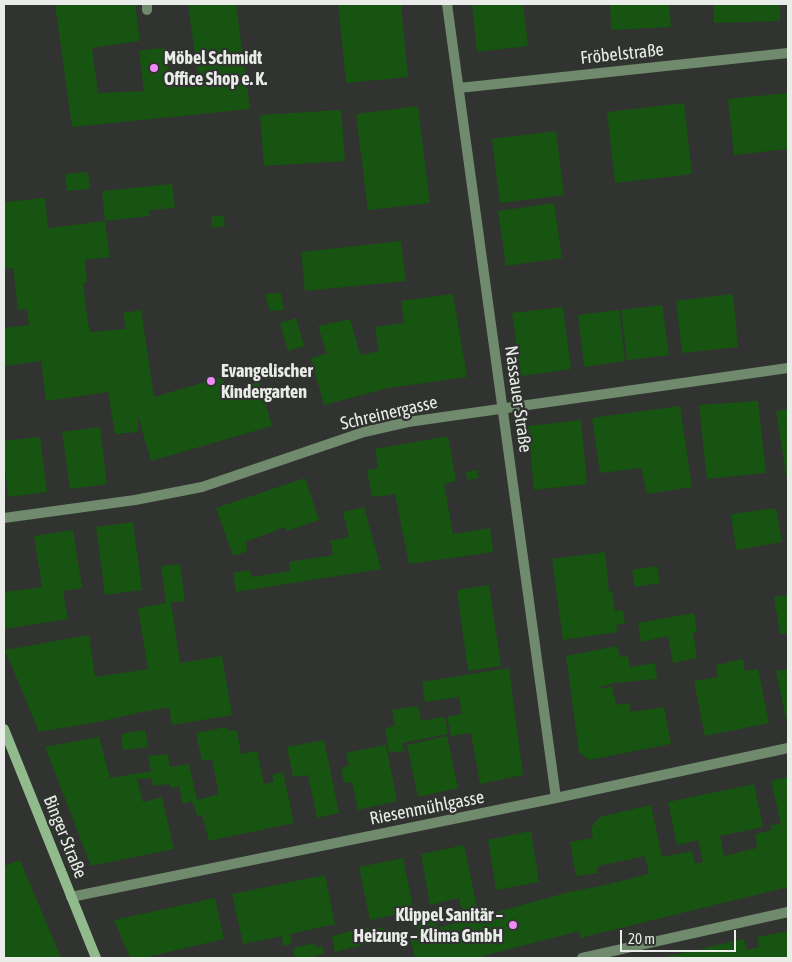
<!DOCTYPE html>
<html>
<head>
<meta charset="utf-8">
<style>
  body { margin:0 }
  #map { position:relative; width:792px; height:962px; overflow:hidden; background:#30332f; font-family:"Asap Condensed",sans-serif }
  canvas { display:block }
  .frame { position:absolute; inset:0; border:5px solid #eaece9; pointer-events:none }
  .scale { position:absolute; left:620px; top:930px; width:116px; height:22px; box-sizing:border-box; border:2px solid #eaece9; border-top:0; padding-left:6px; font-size:15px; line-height:18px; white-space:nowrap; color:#eaece9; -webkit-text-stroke:4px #30332f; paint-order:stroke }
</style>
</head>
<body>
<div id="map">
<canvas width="792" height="962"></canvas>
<div class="frame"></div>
<div class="scale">20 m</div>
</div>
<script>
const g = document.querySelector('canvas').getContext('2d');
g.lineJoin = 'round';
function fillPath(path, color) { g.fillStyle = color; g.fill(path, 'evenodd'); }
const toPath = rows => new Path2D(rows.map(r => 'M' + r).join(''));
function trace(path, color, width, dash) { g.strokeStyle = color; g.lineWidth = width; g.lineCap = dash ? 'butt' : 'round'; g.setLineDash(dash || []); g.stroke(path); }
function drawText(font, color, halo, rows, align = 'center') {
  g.font = font + ' "Asap Condensed",sans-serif'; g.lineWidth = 4.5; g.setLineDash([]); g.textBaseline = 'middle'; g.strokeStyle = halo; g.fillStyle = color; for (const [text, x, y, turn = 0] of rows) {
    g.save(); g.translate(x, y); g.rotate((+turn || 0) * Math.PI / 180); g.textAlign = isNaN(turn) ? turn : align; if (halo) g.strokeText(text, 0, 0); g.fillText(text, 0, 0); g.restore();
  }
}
fillPath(toPath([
  [55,4,135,4,140,41,92,48,98,93,144,91,139,50,166,48,171,87,199,84,188,4,236,4,250,109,72,127],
  [338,4,401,4,408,77,346,83],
  [472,4,523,4,528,46,477,52],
  [610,4,669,4,671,27,611,30],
  [713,4,780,4,780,21,714,23],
  [788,93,788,149,734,155,728,99],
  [684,103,692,174,615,183,607,112],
  [418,106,430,203,368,210,356,114],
  [341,110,345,161,264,166,260,115],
  [556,131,564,195,500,203,492,139],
  [88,172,90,189,67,191,65,174],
  [172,184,175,208,149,210,150,216,105,221,102,191],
  [45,198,48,228,105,221,110,257,85,260,87,282,83,283,87,317,90,332,126,329,123,313,141,310,154,397,222,377,226,391,259,382,272,426,151,461,138,416,138,432,115,434,108,392,46,401,41,361,4,366,4,328,29,325,27,309,18,310,13,268,4,269,4,202],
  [554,203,562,258,506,266,498,211],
  [224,215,225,226,212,228,211,217],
  [401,241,406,281,305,291,301,252],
  [281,293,284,310,270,311,265,294],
  [453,294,467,377,388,388,324,405,311,358,327,354,318,326,350,319,360,355,379,351,375,327,404,323,401,301],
  [733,294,738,347,682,353,676,301],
  [662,305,669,355,627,360,621,310],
  [563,307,571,369,521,376,512,313],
  [619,310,625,361,584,367,578,315],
  [296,318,304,346,288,351,280,323],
  [758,401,766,473,707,479,699,405],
  [680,406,692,487,647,494,641,468,600,473,592,418],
  [788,409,788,480,787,480,776,411],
  [581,420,587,484,534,490,528,426],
  [100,427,107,484,70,489,62,432],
  [448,436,456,481,444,484,453,534,490,528,493,552,409,564,395,494,372,497,367,470,378,468,375,449],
  [40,437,47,492,8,497,4,457,4,441],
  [477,470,479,478,467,480,466,472],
  [305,478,319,520,287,531,285,527,245,542,248,551,233,556,216,508],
  [364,507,381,569,236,592,233,573,250,570,251,577,290,571,289,562,333,555,330,541,349,537,343,512],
  [776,508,782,542,736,550,731,514],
  [133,522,142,590,105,595,96,527],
  [73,530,82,588,63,591,68,619,4,629,4,592,42,587,34,536],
  [605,552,609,592,612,591,615,611,623,610,625,624,616,625,618,632,563,640,552,559],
  [180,564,185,601,171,602,180,663,222,656,232,715,172,725,169,707,142,712,103,721,39,732,5,650,89,635,95,677,148,669,138,608,166,603,161,566],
  [657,566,660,583,635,587,632,570],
  [489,585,501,666,468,671,457,590],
  [788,595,788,633,780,634,774,597],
  [694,613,697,632,693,632,697,658,673,663,668,636,641,642,638,623],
  [617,646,620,657,628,656,630,667,655,663,657,679,614,683,600,687,602,689,612,686,616,705,629,703,631,712,664,707,671,744,589,760,579,752,566,656],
  [743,659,745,671,758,669,769,723,705,736,694,681,718,677,716,665],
  [509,668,523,775,480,784,471,733,451,736,447,717,462,714,459,697,425,702,422,682],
  [788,669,788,719,786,719,776,671],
  [418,706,421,721,445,717,448,734,402,743,404,751,389,753,385,728,395,726,392,710],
  [227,727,227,730,237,731,241,754,257,751,264,784,274,782,272,775,283,772,294,823,209,841,202,815,197,816,192,801,183,804,179,786,170,788,169,784,154,786,151,778,137,779,143,802,162,797,174,849,91,866,45,747,99,737,110,778,151,771,148,756,168,754,170,767,189,764,197,800,219,794,212,759,202,761,196,733],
  [145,730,148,747,123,750,121,734],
  [447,736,458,788,418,797,407,745],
  [324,740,339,813,317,818,308,775,293,777,287,747],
  [386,745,397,801,358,810,352,782,344,783,341,768,349,766,346,753],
  [788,777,788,887,580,938,579,931,475,958,415,958,409,935,418,933,416,921,435,916,437,928,459,922,457,914,462,912,459,898,430,905,421,854,464,845,479,917,569,892,601,886,649,874,645,856,598,866,598,873,576,876,570,842,593,838,591,828,599,817,651,805,662,857,692,851,695,864,703,862,698,840,677,845,668,802,754,784,763,827,720,836,724,856,757,848,755,834,772,830,770,825,781,824,771,781],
  [531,831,539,882,496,890,488,840],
  [403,858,414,911,370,920,359,867],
  [20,860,41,910,61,958,4,958,4,866],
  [325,875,335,924,290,934,292,944,283,946,282,936,243,944,232,894],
  [215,898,224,939,143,958,130,958,114,920],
  [368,927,369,930,383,927,386,939,335,952,332,936],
  [788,931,788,958,661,958,744,939,747,950,759,947,757,937],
  [315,943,316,948,323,946,324,954,308,958,295,958,293,948]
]), '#175411');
trace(toPath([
  [147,4,147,10]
]), '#708a6d', 10);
trace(toPath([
  [447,4,556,798],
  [459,88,788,53],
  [4,518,135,500,202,487,364,432,408,422,788,368],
  [71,897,556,798,788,748],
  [582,958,788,912]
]), '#708a6d', 10);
trace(toPath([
  [4,729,96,958]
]), '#92bb8d', 10);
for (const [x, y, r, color] of [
  [154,68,5,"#ef8bf7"],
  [211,381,5,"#ef8bf7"],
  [513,925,5,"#ef8bf7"]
]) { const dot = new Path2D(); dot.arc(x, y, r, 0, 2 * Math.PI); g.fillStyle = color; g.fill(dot); trace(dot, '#30332f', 2); }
drawText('18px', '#eaece9', '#30332f', [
  ["Fröbelstraße",622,54,-6],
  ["Nassauer Straße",518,399,82],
  ["Schreinergasse",389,413,-13],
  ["Riesenmühlgasse",427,808,-11],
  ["Binger Straße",65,837,68]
]);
drawText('bold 18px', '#eaece9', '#30332f', [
  ["Möbel Schmidt",164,58],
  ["Office Shop e. K.",164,79],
  ["Evangelischer",221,371],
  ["Kindergarten",221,392],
  ["Klippel Sanitär –",503,915,"right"],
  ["Heizung – Klima GmbH",503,936,"right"]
], 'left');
</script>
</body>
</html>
